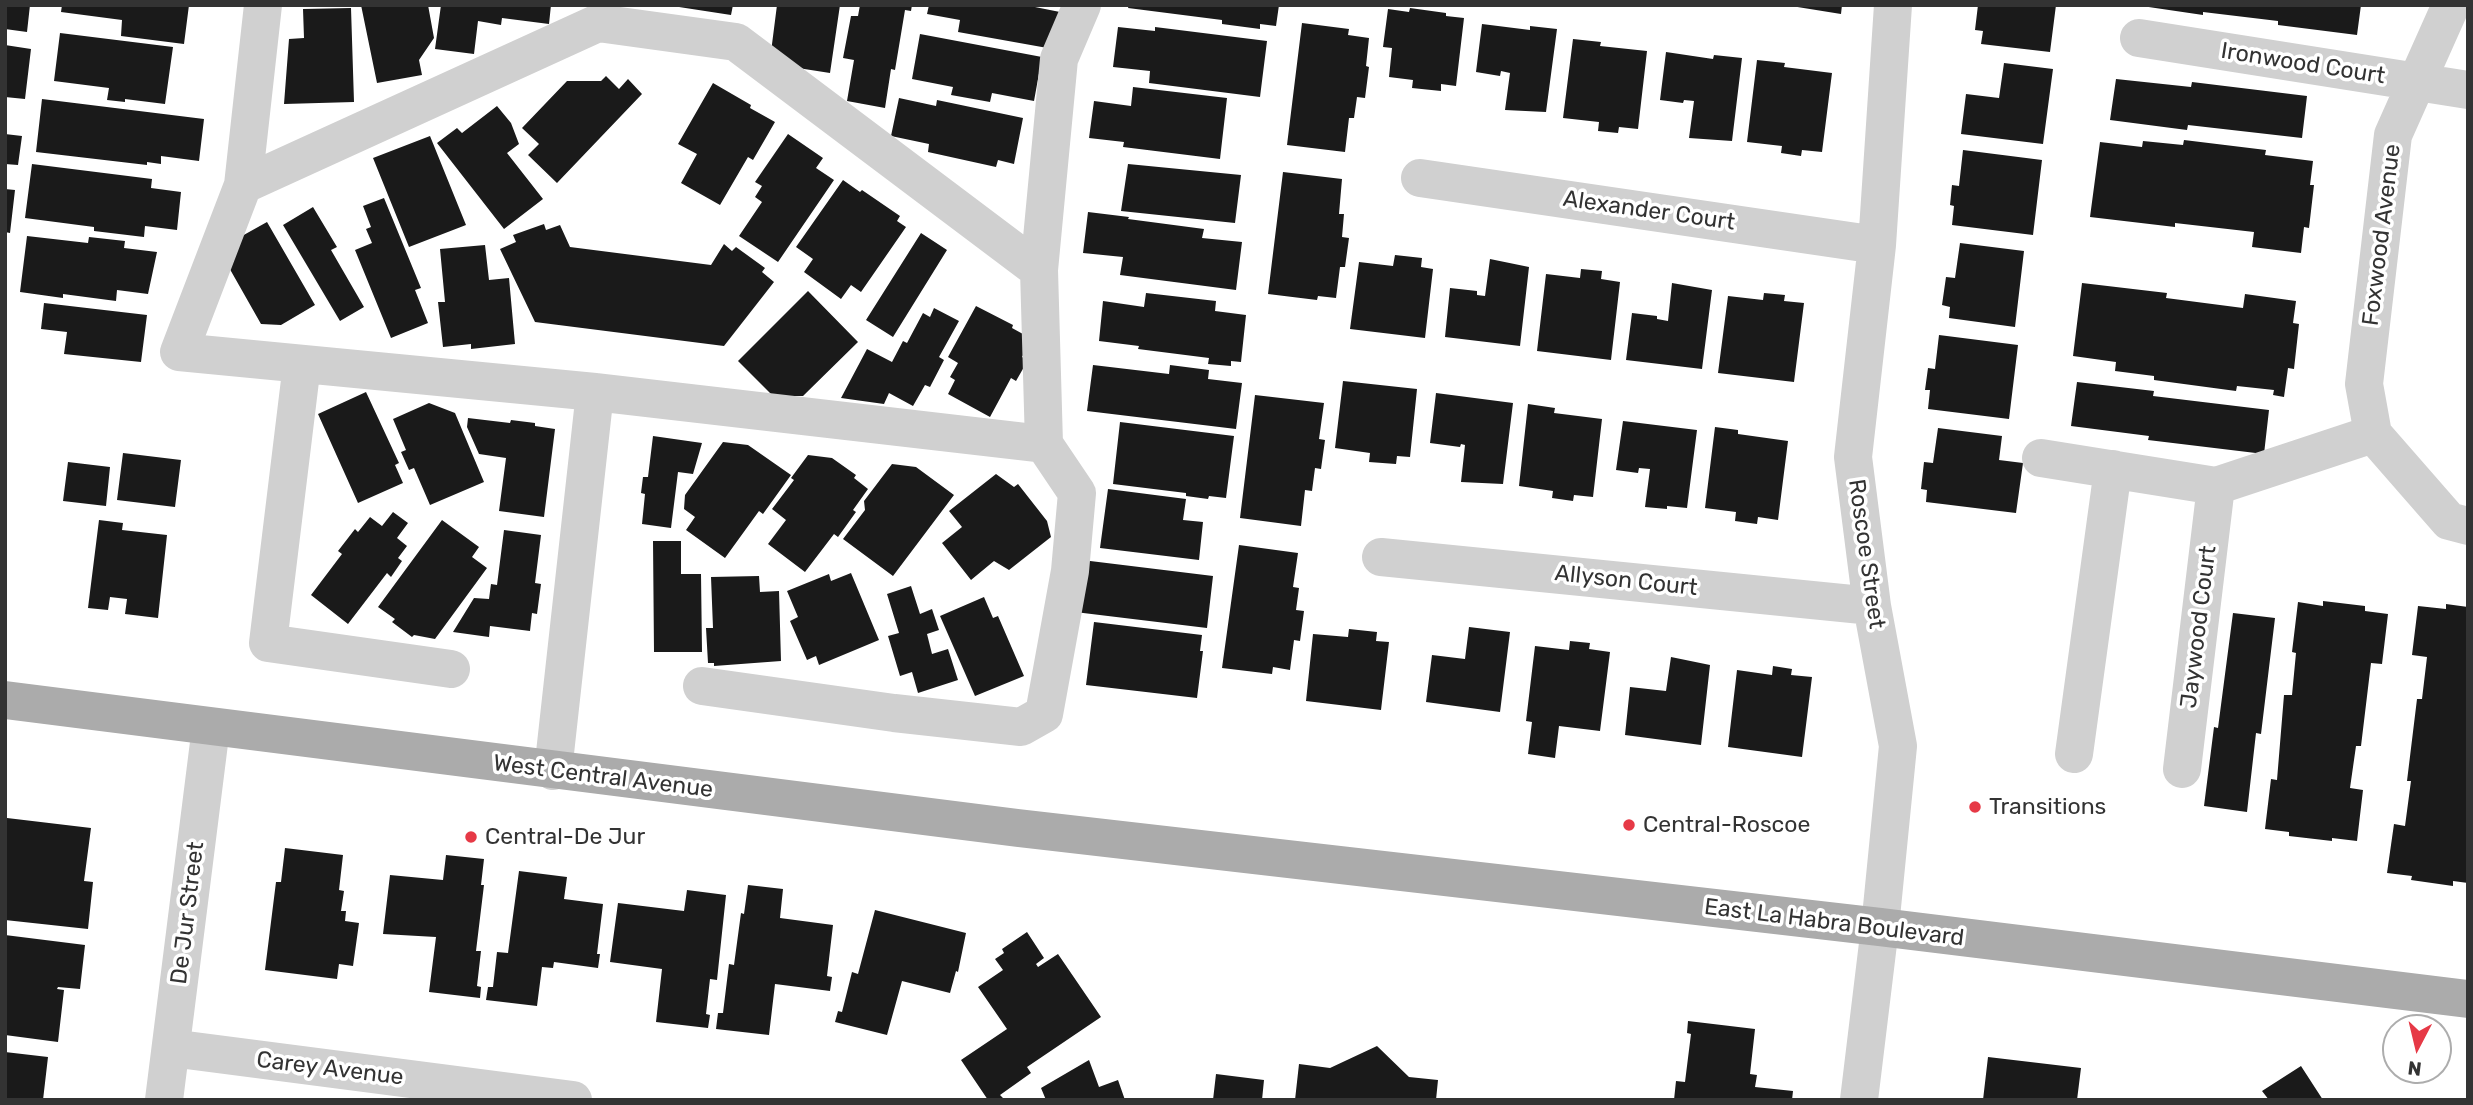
<!DOCTYPE html>
<html>
<head>
<meta charset="utf-8">
<style>
  body { margin:0 }
  #map { position:relative; width:2473px; height:1105px; overflow:hidden; background:#fff; font-family:Rubik,sans-serif }
  canvas { display:block }
  .frame { position:absolute; inset:0; border:7px solid #333; pointer-events:none }
  .north { position:absolute; left:2382px; top:1014px; width:70px; height:70px; box-sizing:border-box; background:#fff; border:2px solid #adadad; border-radius:50%; rotate:187deg; font-size:19px; font-weight:700; line-height:28px; text-align:center; color:#333 }
  .north::after { content:''; display:block; margin:auto; width:24px; height:32px; background:#e63946; clip-path:polygon(50% 0,100% 100%,50% 72%,0 100%) }
</style>
</head>
<body>
<div id="map">
<canvas width="2473" height="1105"></canvas>
<div class="frame"></div>
<div class="north">N</div>
</div>
<script>
const g = document.querySelector('canvas').getContext('2d');
g.lineJoin = 'round';
function fillPath(path, color) { g.fillStyle = color; g.fill(path, 'evenodd'); }
const toPath = rows => new Path2D(rows.map(r => 'M' + r).join(''));
function trace(path, color, width, dash) { g.strokeStyle = color; g.lineWidth = width; g.lineCap = dash ? 'butt' : 'round'; g.setLineDash(dash || []); g.stroke(path); }
function drawText(font, color, halo, rows, align = 'center') {
  g.font = font + ' Rubik,sans-serif'; g.lineWidth = 7; g.setLineDash([]); g.textBaseline = 'middle'; g.strokeStyle = halo; g.fillStyle = color; for (const [text, x, y, turn = 0] of rows) {
    g.save(); g.translate(x, y); g.rotate((+turn || 0) * Math.PI / 180); g.textAlign = isNaN(turn) ? turn : align; if (halo) g.strokeText(text, 0, 0); g.fillText(text, 0, 0); g.restore();
  }
}
fillPath(toPath([
  [5,5,30,5,27,32,5,29],
  [62,5,189,5,184,44,121,36,122,20,61,12],
  [361,5,428,5,434,38,419,60,422,75,377,83],
  [441,5,551,5,549,24,502,18,501,25,478,21,474,54,435,49],
  [666,5,733,5,731,15],
  [777,5,840,5,830,73,798,68,771,52],
  [860,5,912,5,911,11,905,10,895,70,891,69,885,108,847,101,854,60,843,58,851,16,858,16],
  [929,5,1025,5,1060,12,1053,49,958,32,960,20,927,14],
  [1129,5,1279,5,1276,26,1260,24,1260,29,1222,24,1222,20,1128,8],
  [1785,5,1842,5,1841,14],
  [1978,5,2056,5,2050,52,1981,44,1983,31,1975,30],
  [2135,5,2361,5,2357,35,2278,25,2278,21,2203,12,2203,15],
  [351,8,354,102,284,104,289,39,304,38,303,9],
  [1410,8,1446,13,1446,16,1464,18,1456,86,1441,84,1441,91,1412,88,1413,80,1389,77,1392,48,1383,47,1388,9,1409,12],
  [1302,23,1349,29,1348,35,1369,38,1366,66,1369,67,1365,98,1357,97,1354,118,1349,118,1345,152,1287,145],
  [1482,24,1530,30,1530,26,1557,29,1546,112,1505,110,1510,73,1501,71,1500,76,1476,72],
  [1118,27,1155,31,1155,27,1267,41,1260,97,1149,83,1150,71,1113,67],
  [60,33,173,47,165,104,125,99,125,102,107,100,109,88,54,81],
  [920,34,1042,57,1034,101,992,93,990,102,951,95,953,87,912,79],
  [1573,39,1601,42,1600,46,1647,51,1638,129,1619,127,1618,133,1598,131,1599,122,1563,118],
  [5,45,31,49,25,99,5,97],
  [1666,52,1713,59,1714,55,1742,58,1732,141,1689,138,1694,101,1684,100,1683,103,1660,100],
  [1757,60,1785,63,1784,67,1832,73,1822,152,1802,150,1801,156,1781,153,1782,146,1747,142],
  [2004,63,2053,69,2043,144,1961,134,1966,94,1999,98],
  [606,76,619,89,628,79,642,94,557,183,528,155,539,144,522,128,567,81,601,81],
  [2116,79,2191,87,2192,82,2307,96,2302,138,2188,125,2187,130,2110,120],
  [713,83,751,105,750,108,775,122,753,160,748,157,720,205,681,183,697,154,678,144],
  [1133,87,1227,98,1220,159,1123,147,1124,142,1089,138,1094,101,1131,106],
  [899,98,936,106,937,100,1023,118,1014,164,998,160,996,167,928,152,929,144,891,136],
  [42,99,204,119,199,161,161,156,161,164,147,162,147,165,36,152],
  [497,106,511,123,519,144,507,153,543,199,504,229,437,143,457,128,462,133],
  [5,134,22,136,18,165,5,164],
  [788,134,823,158,816,168,834,180,778,262,739,236,762,202,755,197,762,186,755,182],
  [430,136,466,225,409,247,373,158],
  [2184,140,2266,150,2265,155,2313,161,2310,185,2314,185,2309,228,2304,227,2301,253,2252,247,2254,232,2175,223,2175,227,2090,217,2100,142,2142,147,2143,141,2183,145],
  [1963,150,2042,160,2033,235,1952,225,1954,206,1950,205,1952,185,1959,186],
  [32,164,152,179,151,188,181,192,177,230,145,226,144,237,94,231,94,227,25,218],
  [1128,164,1241,175,1235,223,1121,211],
  [1283,172,1342,179,1339,214,1344,214,1342,237,1349,238,1345,267,1340,267,1336,298,1318,296,1317,300,1268,294],
  [843,180,860,192,862,190,900,216,897,221,906,227,861,292,851,285,841,299,804,272,813,259,796,247],
  [5,189,15,190,10,233,5,232],
  [384,198,421,288,415,290,428,323,391,338,355,250,372,243,366,229,371,227,363,206],
  [313,207,337,247,331,250,364,307,340,321,283,225],
  [1088,212,1129,217,1128,219,1204,229,1202,238,1242,242,1236,290,1120,275,1123,257,1083,253],
  [267,222,315,305,281,325,261,324,223,257,233,241],
  [544,224,546,230,560,225,570,247,711,265,724,244,732,251,736,247,765,268,762,272,774,282,724,346,535,322,500,249,516,242,513,235],
  [921,233,947,250,893,337,866,320],
  [27,236,88,243,89,237,125,241,124,248,157,252,148,294,117,290,116,301,63,294,63,298,20,292],
  [1960,243,2024,251,2015,327,1949,318,1950,307,1942,305,1946,277,1955,278],
  [485,245,489,280,509,278,515,344,471,349,471,344,443,347,438,302,445,302,440,249],
  [1395,255,1422,258,1421,267,1433,269,1425,338,1350,329,1359,262,1393,266],
  [1490,259,1529,267,1520,346,1445,337,1450,288,1477,291,1477,295,1485,296],
  [1581,269,1602,271,1601,279,1620,282,1611,360,1537,351,1546,274,1580,278],
  [1672,283,1712,290,1702,369,1626,360,1632,313,1657,316,1657,319,1668,321],
  [2082,283,2167,293,2166,298,2243,308,2245,294,2296,301,2293,323,2299,324,2294,369,2288,368,2284,397,2273,395,2274,390,2237,386,2236,391,2154,380,2154,376,2115,371,2116,362,2073,356],
  [808,291,858,342,803,396,773,396,738,361],
  [1146,293,1216,301,1215,311,1246,315,1241,362,1231,361,1231,366,1208,364,1209,358,1138,349,1139,346,1099,341,1103,301,1144,307],
  [1764,293,1785,295,1784,301,1804,303,1794,382,1718,373,1728,296,1763,300],
  [44,303,147,315,141,362,64,354,67,332,41,329],
  [976,306,1013,325,1012,328,1032,339,1022,357,1028,360,1016,381,1011,378,990,417,948,394,955,380,950,377,958,363,948,357],
  [934,308,959,321,939,357,944,360,930,387,925,385,913,406,889,393,884,404,841,398,867,349,892,362,903,341,907,343,923,313,930,317],
  [1939,335,2018,345,2009,419,1928,409,1930,390,1925,390,1928,368,1935,369],
  [1093,365,1169,374,1170,365,1209,370,1208,379,1242,383,1236,429,1087,411],
  [1343,381,1417,389,1410,457,1397,456,1396,464,1369,462,1370,453,1335,448],
  [2077,382,2154,391,2153,396,2269,410,2264,454,2148,440,2149,436,2071,426],
  [366,392,399,463,395,465,403,483,358,503,318,414],
  [1436,393,1513,403,1503,484,1461,482,1465,445,1461,444,1460,447,1430,443],
  [1255,395,1324,403,1319,439,1325,440,1321,469,1315,468,1312,491,1305,490,1301,526,1240,518],
  [429,403,455,413,484,482,430,505,414,468,409,470,401,452,406,450,393,419],
  [1528,404,1555,408,1554,413,1602,419,1593,497,1574,495,1573,501,1552,498,1553,491,1519,486],
  [468,418,510,423,511,420,535,423,535,426,555,429,544,517,499,511,506,458,479,454,467,427],
  [1623,421,1697,430,1687,508,1667,506,1667,509,1645,507,1650,469,1639,468,1638,473,1616,470],
  [1120,422,1234,436,1226,498,1209,496,1208,499,1186,496,1186,493,1113,484],
  [1715,427,1738,430,1738,434,1788,441,1778,520,1758,517,1757,524,1735,521,1736,512,1705,508],
  [1938,428,2002,436,1999,460,2023,463,2016,513,1926,502,1927,490,1921,489,1924,462,1933,463],
  [653,436,702,443,693,474,678,472,671,528,642,524,645,494,641,493,643,477,648,477],
  [723,442,748,445,791,475,763,514,759,511,725,558,686,530,695,517,684,509,685,495],
  [123,453,181,460,175,507,117,500],
  [808,455,832,458,856,475,854,478,868,489,853,510,856,512,838,537,834,534,805,572,768,544,786,520,772,509,794,480,791,478],
  [68,462,110,467,106,506,63,501],
  [892,464,916,467,954,495,893,576,843,539,865,510,864,501],
  [996,474,1014,487,1018,484,1047,521,1051,537,1009,570,994,561,971,580,942,543,962,527,949,511],
  [1108,489,1186,499,1183,520,1203,522,1199,560,1100,548],
  [393,512,408,523,397,538,407,546,398,558,402,561,391,577,387,573,348,624,311,595,342,554,338,551,355,529,358,532,370,517,382,526],
  [99,520,123,523,122,530,167,535,158,618,125,614,127,599,110,597,108,610,88,608],
  [442,520,479,547,472,557,487,568,435,639,414,635,412,637,392,622,395,619,378,607],
  [504,530,541,535,535,583,541,584,537,614,532,613,530,631,490,626,489,637,453,632,474,598,489,599,491,584,497,585],
  [653,541,681,541,681,574,701,574,702,652,654,652],
  [1239,545,1298,553,1293,587,1299,588,1296,610,1304,611,1300,641,1294,640,1290,670,1273,667,1272,674,1222,668],
  [1082,560,1213,576,1207,628,1075,612],
  [851,573,879,640,819,665,816,656,807,660,790,621,798,617,787,591,829,574,831,581],
  [759,576,760,592,779,591,781,661,714,666,714,663,708,663,706,628,713,628,711,577],
  [911,586,920,614,932,609,939,630,927,634,932,654,948,649,958,680,918,693,912,672,900,676,888,636,899,633,887,594],
  [984,597,993,618,998,616,1024,676,975,696,940,616],
  [2323,601,2365,606,2365,611,2388,614,2382,664,2371,663,2361,746,2356,746,2350,788,2363,790,2357,841,2332,838,2332,841,2289,836,2289,832,2265,829,2271,779,2277,780,2284,695,2292,695,2296,653,2292,652,2298,602,2323,606],
  [2446,604,2468,607,2468,883,2453,881,2453,886,2411,880,2412,876,2387,873,2394,824,2405,826,2411,781,2407,781,2417,699,2422,699,2427,657,2412,655,2418,606,2446,609],
  [2233,613,2275,618,2261,734,2256,733,2247,812,2204,806,2214,727,2218,728],
  [1094,622,1202,635,1200,651,1203,651,1197,698,1086,685],
  [1469,627,1510,632,1500,712,1426,702,1432,655,1465,659],
  [1349,629,1377,632,1376,641,1389,642,1381,710,1306,701,1313,634,1348,637],
  [1570,641,1590,643,1589,649,1610,652,1600,731,1559,726,1555,758,1528,754,1532,722,1526,721,1535,646,1569,650],
  [1671,657,1710,665,1701,745,1625,735,1630,687,1666,691],
  [1773,666,1792,669,1791,675,1812,677,1802,757,1728,747,1737,670,1772,675],
  [7,818,91,828,84,881,93,882,88,929,5,920],
  [285,848,343,855,339,890,344,891,341,911,346,911,345,921,359,923,353,966,339,964,337,979,265,970,276,882,281,882],
  [446,855,484,859,481,885,484,885,476,951,481,951,477,986,481,987,480,998,429,992,436,937,383,934,390,875,443,880],
  [519,871,567,877,564,899,603,904,597,954,600,954,598,968,554,962,553,968,542,967,537,1006,486,1000,488,987,493,987,497,952,508,953],
  [748,885,783,889,780,918,833,925,827,976,832,977,830,991,775,984,769,1035,716,1029,718,1013,723,1013,729,964,734,965,741,913,744,914],
  [687,890,726,895,717,980,710,979,706,1014,710,1015,708,1028,656,1022,662,969,610,962,618,903,684,911],
  [875,910,966,933,958,972,956,971,950,993,902,981,887,1035,835,1022,838,1011,842,1012,852,972,858,974],
  [1027,932,1044,958,1036,964,1038,967,1058,954,1101,1017,1027,1067,1031,1073,1000,1095,1003,1098,988,1100,961,1060,1007,1029,978,987,1003,970,995,959,1004,953,1002,949],
  [5,935,85,945,80,989,58,987,57,989,64,990,58,1042,5,1035],
  [1688,1021,1755,1029,1750,1074,1757,1075,1755,1087,1793,1091,1792,1100,1674,1100,1676,1081,1685,1082,1691,1034,1687,1033],
  [1377,1046,1409,1077,1438,1080,1436,1100,1295,1100,1299,1064,1330,1068],
  [5,1052,48,1057,43,1100,5,1100],
  [1988,1057,2081,1068,2077,1100,1983,1100],
  [1089,1060,1099,1087,1118,1080,1125,1100,1046,1100,1041,1088],
  [2301,1066,2323,1100,2269,1100,2262,1091],
  [1216,1074,1264,1080,1262,1100,1213,1100]
]), '#1a1a1a');
trace(toPath([
  [263,5,243,185,179,352,595,392,1044,444],
  [2139,38,2468,90],
  [1420,178,1877,245],
  [243,185,598,23,736,42,1039,270],
  [302,364,268,643,451,669],
  [2373,434,2364,384,2393,135,2451,5],
  [2373,434,2449,521,2468,526],
  [2041,458,2216,486,2373,434],
  [1381,557,1872,606],
  [702,686,894,713,1021,727,1044,714,1070,571,1077,493,1044,444,1039,270,1059,59,1082,5],
  [2074,754,2113,469],
  [2182,769,2216,486],
  [553,771,595,392],
  [171,1048,573,1100],
  [164,1100,211,727],
  [1859,1100,1880,927,1898,746,1872,606,1853,457,1877,245,1893,5]
]), '#d0d0d0', 38);
trace(toPath([
  [5,700,1018,828,1880,927,2468,999]
]), '#ababab', 38);
for (const [x, y, r, color] of [
  [1975,807,7,"#e63946"],
  [1629,825,7,"#e63946"],
  [471,837,7,"#e63946"]
]) { const dot = new Path2D(); dot.arc(x, y, r, 0, 2 * Math.PI); g.fillStyle = color; g.fill(dot); trace(dot, '#fff', 2.5); }
drawText('23px', '#333', '#fff', [
  ["Ironwood Court",2303,64,9],
  ["Alexander Court",1649,211,8],
  ["Foxwood Avenue",2382,235,-83],
  ["Roscoe Street",1866,554,82],
  ["Allyson Court",1626,581,6],
  ["Jaywood Court",2199,627,-83],
  ["West Central Avenue",603,777,7],
  ["De Jur Street",188,913,-83],
  ["East La Habra Boulevard",1834,923,7],
  ["Carey Avenue",330,1069,7]
]);
drawText('23px', '#333', '#fff', [
  ["Transitions",1989,807],
  ["Central-Roscoe",1643,825],
  ["Central-De Jur",485,837]
], 'left');
</script>
</body>
</html>
